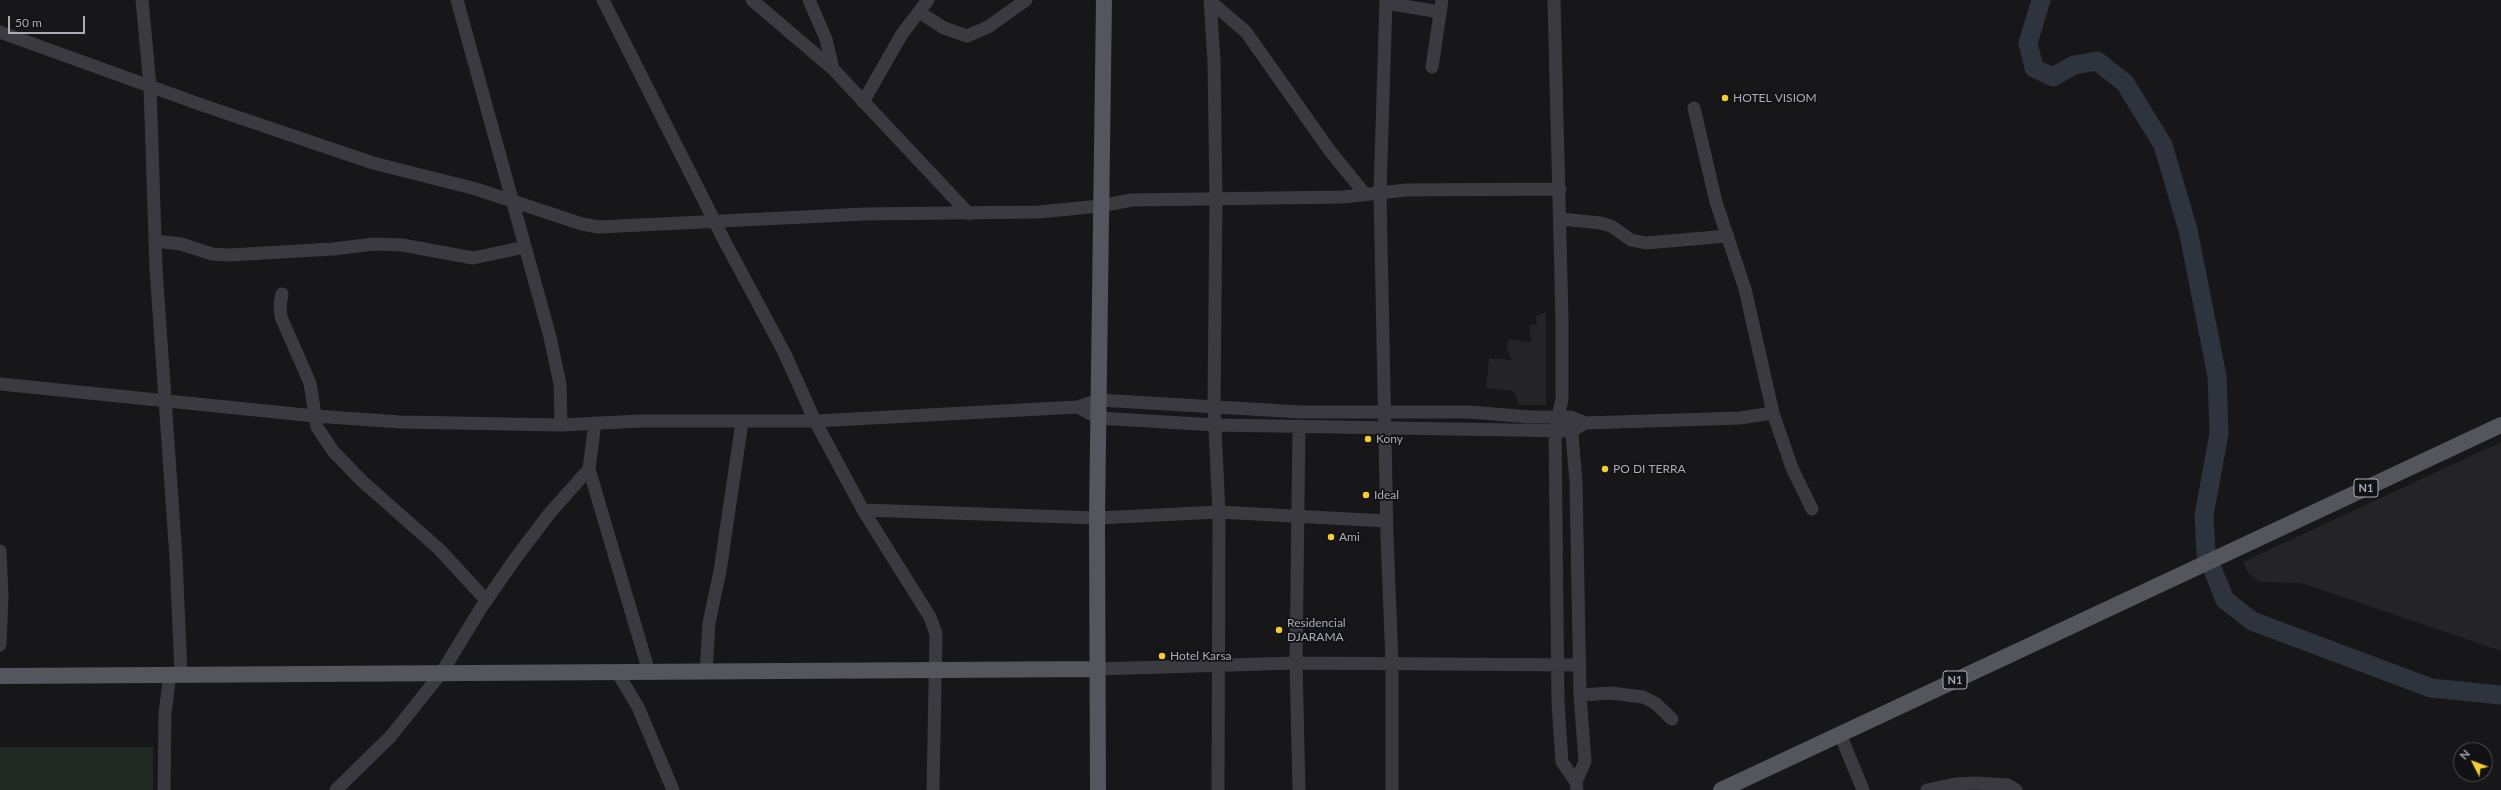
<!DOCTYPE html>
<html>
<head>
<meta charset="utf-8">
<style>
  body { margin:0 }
  #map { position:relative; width:2501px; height:790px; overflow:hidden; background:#171719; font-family:Lato,sans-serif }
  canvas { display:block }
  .north { position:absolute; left:2453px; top:742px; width:40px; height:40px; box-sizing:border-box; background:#121214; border:1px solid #4e5056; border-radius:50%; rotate:312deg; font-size:11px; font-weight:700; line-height:16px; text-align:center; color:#a9acb9 }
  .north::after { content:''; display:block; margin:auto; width:14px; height:18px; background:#f3cd35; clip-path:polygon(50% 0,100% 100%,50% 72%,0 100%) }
  .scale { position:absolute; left:8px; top:16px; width:77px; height:18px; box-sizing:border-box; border:2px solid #a9acb9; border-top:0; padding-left:5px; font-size:12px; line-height:14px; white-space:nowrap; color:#a9acb9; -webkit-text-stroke:3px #121214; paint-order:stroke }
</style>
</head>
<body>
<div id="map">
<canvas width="2501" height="790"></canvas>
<div class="north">N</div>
<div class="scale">50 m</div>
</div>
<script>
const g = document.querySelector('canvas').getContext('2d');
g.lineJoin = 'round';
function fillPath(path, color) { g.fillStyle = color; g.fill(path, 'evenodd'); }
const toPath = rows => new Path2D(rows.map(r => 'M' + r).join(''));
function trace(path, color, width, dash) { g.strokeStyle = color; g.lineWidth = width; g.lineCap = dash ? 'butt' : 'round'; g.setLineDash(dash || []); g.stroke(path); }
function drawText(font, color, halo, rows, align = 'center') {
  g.font = font + ' Lato,sans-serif'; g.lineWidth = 3.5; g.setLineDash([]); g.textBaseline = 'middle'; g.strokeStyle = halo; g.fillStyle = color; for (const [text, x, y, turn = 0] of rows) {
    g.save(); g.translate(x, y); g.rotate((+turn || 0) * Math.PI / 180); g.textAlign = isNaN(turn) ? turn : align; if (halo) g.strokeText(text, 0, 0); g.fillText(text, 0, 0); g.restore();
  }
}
fillPath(toPath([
  [1546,312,1546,405,1519,405,1514,391,1486,388,1489,358,1512,360,1507,350,1508,339,1531,342,1529,325,1537,324,1536,316],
  [2501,442,2501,651,2301,583,2259,582,2248,573,2243,562]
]), '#242326');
fillPath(toPath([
  [0,747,153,747,153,790,0,790]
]), '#212923');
trace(toPath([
  [2041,0,2028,43,2034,68,2053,77,2074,65,2097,61,2125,83,2163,145,2188,230,2217,376,2219,434,2204,515,2206,553,2225,600,2252,621,2431,688,2501,695]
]), '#2d343d', 19);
trace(toPath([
  [142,0,150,86,156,269,176,558,181,674],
  [457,0,550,337,560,384,561,425],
  [603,0,725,242,784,352,815,421,863,510,930,617,936,634,933,790],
  [752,0,833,69,969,214],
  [809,0,826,39,833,69],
  [1210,0,1214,61,1216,199,1214,407,1219,512,1218,790],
  [1386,0,1380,193,1387,536,1392,663,1392,790],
  [1554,0,1562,319,1562,399,1555,430,1558,703,1562,762,1576,782,1577,790],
  [1210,1,1246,32,1330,151,1365,194],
  [1386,3,1440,12],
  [919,12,944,28,967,36,988,27,1026,0],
  [0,32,202,105,373,163,476,189,582,224,599,227,865,214,1039,212,1100,206,1132,200,1343,197,1406,190,1560,189],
  [1432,67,1442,0],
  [863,102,902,34,928,0],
  [1694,108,1716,202,1745,289,1773,413,1792,468,1812,509],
  [1561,219,1600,223,1611,226,1631,240,1646,243,1728,236],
  [156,241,181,244,212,254,230,255,333,249,374,244,402,245,473,258,525,247],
  [282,294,280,305,281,317,310,383,317,427,333,451,362,481,439,549,486,600],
  [0,384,315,416,400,422,561,425,640,421,815,421,1078,407,1099,400,1301,412,1470,412,1530,417,1571,417,1585,423,1740,418,1773,413],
  [1078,407,1098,418,1216,425,1571,431,1585,423],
  [1571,423,1576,482,1580,695,1585,761,1576,782],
  [589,469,649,672],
  [863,510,1097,518,1219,512,1386,521],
  [0,551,2,596,0,645],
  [1097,669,1296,663,1580,665],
  [617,672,638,707,673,790],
  [706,672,709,623,720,571,742,422],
  [1580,695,1611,693,1643,697,1655,703,1672,719],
  [1840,734,1863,790],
  [164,790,165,713,170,674],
  [336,790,391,736,442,672,481,608,515,559,549,514,589,469,595,423],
  [1299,790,1296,663,1299,426],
  [1927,790,1955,784,1976,783,2008,785,2016,790]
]), '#3a3a40', 13);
trace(toPath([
  [0,676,1097,669],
  [1098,790,1097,518,1104,0],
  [1721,790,2501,425]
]), '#54555d', 16);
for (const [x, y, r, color] of [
  [1725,98,4,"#f3cd35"],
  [1368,439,4,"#f3cd35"],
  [1605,469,4,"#f3cd35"],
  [1366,495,4,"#f3cd35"],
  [1331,537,4,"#f3cd35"],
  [1279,630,4,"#f3cd35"],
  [1162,656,4,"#f3cd35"]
]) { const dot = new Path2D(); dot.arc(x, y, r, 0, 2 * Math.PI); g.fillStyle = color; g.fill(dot); trace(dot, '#121214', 1.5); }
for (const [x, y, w] of [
  [2366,488,24],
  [1955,680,24]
]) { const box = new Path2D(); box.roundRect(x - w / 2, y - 9, w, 18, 3); g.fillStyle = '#121214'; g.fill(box); trace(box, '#a9acb9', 1); }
drawText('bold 11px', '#a9acb9', null, [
  ["N1",2366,488],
  ["N1",1955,680]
]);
drawText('12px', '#a9acb9', '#121214', [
  ["HOTEL VISIOM",1733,98],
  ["Kony",1376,439],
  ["PO DI TERRA",1613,469],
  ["Ideal",1374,495],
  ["Ami",1339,537],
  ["Residencial",1287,623],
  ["DJARAMA",1287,637],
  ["Hotel Karsa",1170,656]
], 'left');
</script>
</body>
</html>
